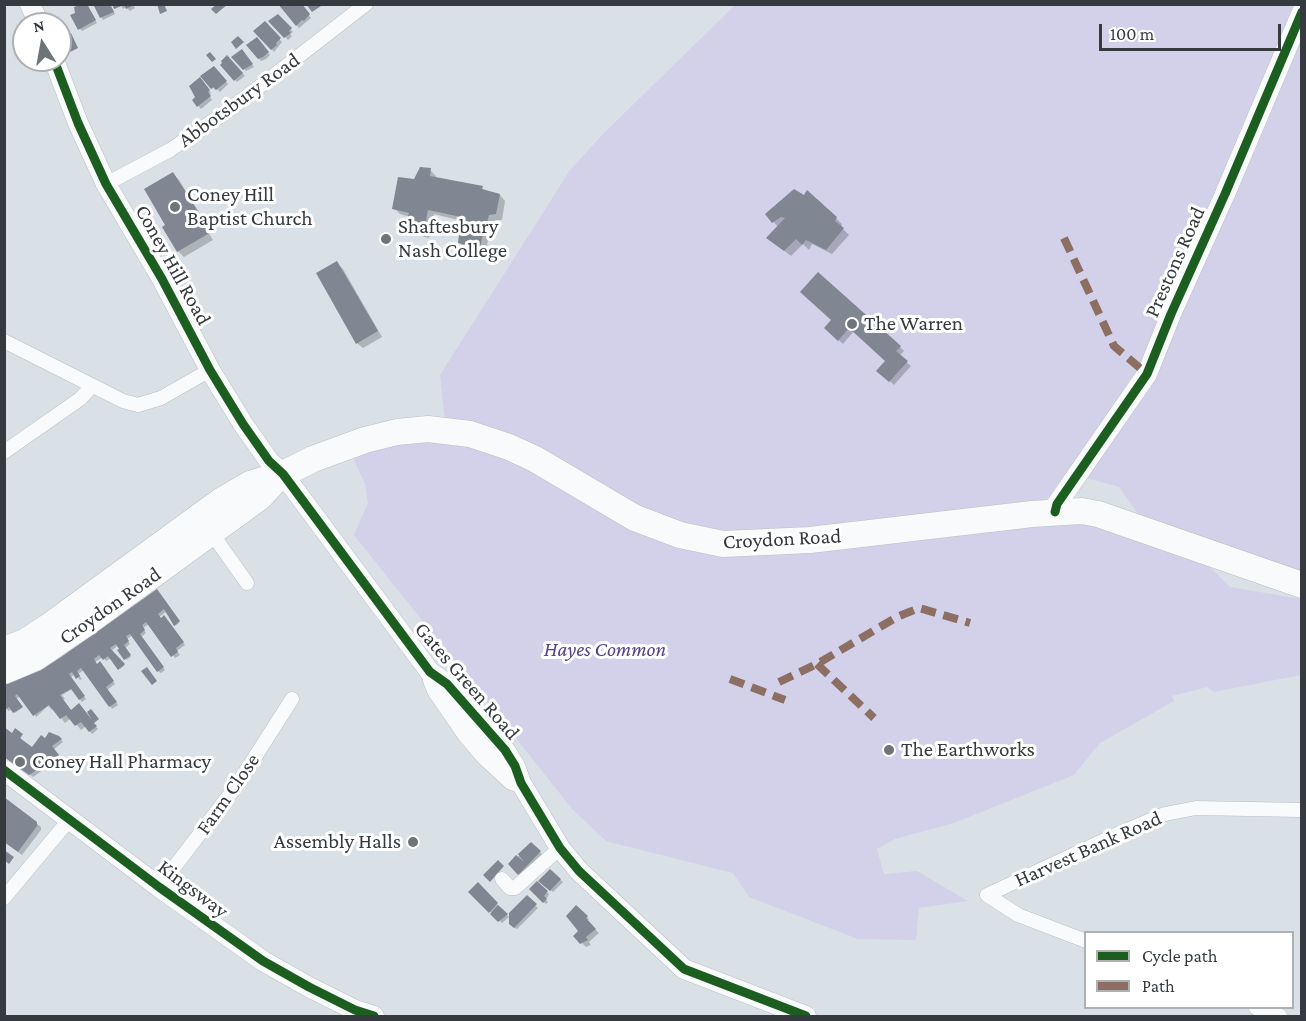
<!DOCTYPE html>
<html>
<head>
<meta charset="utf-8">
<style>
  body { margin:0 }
  #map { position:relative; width:1306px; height:1021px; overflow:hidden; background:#d9e1e7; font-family:"Crimson Pro",serif }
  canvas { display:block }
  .frame { position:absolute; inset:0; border:6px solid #343a3e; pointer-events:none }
  .legend { position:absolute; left:1084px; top:931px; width:210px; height:78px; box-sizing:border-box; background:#fff; border:2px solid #aeb0b2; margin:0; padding:8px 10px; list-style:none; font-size:18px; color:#343a3e }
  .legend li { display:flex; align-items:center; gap:12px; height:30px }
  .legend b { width:30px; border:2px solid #aeb0b2 }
  .north { position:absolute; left:12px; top:12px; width:60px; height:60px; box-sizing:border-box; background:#fff; border:2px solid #aeb0b2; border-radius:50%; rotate:349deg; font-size:16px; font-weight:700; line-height:24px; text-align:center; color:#343a3e }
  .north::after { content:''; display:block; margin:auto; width:21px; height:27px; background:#6e7479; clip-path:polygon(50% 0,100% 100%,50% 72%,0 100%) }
  .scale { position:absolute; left:1099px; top:24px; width:182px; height:27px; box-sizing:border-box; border:3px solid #343a3e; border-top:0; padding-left:8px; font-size:18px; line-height:21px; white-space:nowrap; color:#343a3e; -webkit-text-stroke:4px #fff; paint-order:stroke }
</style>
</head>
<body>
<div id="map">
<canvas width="1306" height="1021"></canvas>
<div class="frame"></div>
<ul class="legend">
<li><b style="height:8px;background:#1b5e20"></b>Cycle path</li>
<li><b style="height:8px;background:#8d6e63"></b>Path</li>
</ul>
<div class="north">N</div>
<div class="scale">100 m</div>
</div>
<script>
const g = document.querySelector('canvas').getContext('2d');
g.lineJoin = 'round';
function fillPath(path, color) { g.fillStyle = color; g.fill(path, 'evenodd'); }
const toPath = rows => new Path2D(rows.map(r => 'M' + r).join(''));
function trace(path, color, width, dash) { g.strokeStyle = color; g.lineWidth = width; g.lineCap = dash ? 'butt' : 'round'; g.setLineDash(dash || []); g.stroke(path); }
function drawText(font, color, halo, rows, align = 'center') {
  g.font = font + ' "Crimson Pro",serif'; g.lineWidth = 6; g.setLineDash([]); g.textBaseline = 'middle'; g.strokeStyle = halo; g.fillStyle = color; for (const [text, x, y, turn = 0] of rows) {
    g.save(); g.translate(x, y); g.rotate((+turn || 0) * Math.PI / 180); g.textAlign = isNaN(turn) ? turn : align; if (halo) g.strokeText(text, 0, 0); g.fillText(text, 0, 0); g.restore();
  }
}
fillPath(toPath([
  [735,5,1301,5,1301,572,1138,514,1119,487,1069,473,1063,484,1048,498,1033,506,721,538,640,515,445,421,440,375,570,170,604,133],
  [444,431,499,447,681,542,1040,524,1101,525,1209,566,1230,587,1301,599,1301,675,1214,692,1207,687,1172,696,1174,701,1100,743,1074,775,954,823,895,839,877,849,884,874,917,871,968,901,919,908,916,940,858,939,749,897,733,873,606,841,573,810,354,535,368,503,365,484,354,460,359,450]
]), '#d2d1e9');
fillPath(toPath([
  [95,4,110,4,115,14,103,20],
  [120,4,133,4,135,8,130,11,126,7,123,9],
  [300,4,311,18,299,28,281,5],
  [88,7,97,23,82,31,80,29],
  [278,16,293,32,290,34,292,36,288,40,271,21],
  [265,23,282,42,274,52,255,31],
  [256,39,270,55,266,59,261,61,248,46],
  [244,53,254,67,246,71,233,57],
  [227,57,245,76,237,82,222,65],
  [214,68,228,84,220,92,217,89,215,90,203,76],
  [200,79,211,93,209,95,212,100,201,109,194,100,196,98],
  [430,170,436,176,436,179,482,188,486,192,500,195,505,201,502,220,495,220,492,233,489,233,486,253,465,248,459,242,462,221,434,214,429,238,424,237,417,231,410,217,400,214,394,208,415,181],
  [173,174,179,180,210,230,208,232,213,240,184,257,178,251,168,225],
  [808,192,842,224,841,227,849,235,832,254,812,244,809,250,803,244,791,256,768,238,778,227,767,214,804,197],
  [337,263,343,269,382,337,363,348,357,343],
  [833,320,900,347,904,351,899,356,911,366,894,385,878,371,887,361,854,331,843,344,826,328],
  [159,594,179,623,175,626,167,611,159,617,161,620,167,620,185,645,177,651,180,655,175,658,149,624,143,628,146,633,141,637,165,670,161,673,158,671,133,635,127,639,130,644,125,648,131,657,126,660,119,650,119,645,111,651,125,665,120,669,111,658,106,661,103,657,95,662,97,665,102,666,115,684,107,690,118,705,112,709,84,670,78,674,82,679,80,680,75,674,71,677,86,699,82,702,72,689,62,695,65,699,63,700,72,711,81,708,98,729,92,734,86,726,81,730,71,718,65,723,54,708,52,710,48,706,36,717,21,696,16,699,22,708,15,713,12,709,9,711,4,707,4,685,44,669],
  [12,735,22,735,20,740,32,749,45,740,59,737,63,742,54,749,60,758,33,777,24,770],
  [36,823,41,827,41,830,22,855,4,841],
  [531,844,542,854,521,876,510,864],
  [550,871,563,882,553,892,540,881],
  [537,883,549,894,546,900,548,902,546,904,531,890],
  [478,884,509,917,502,923,470,892],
  [527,897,538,908,517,929,513,927],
  [576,907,589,919,587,921,599,933,589,942,591,945,586,947,575,936,580,931]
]), '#0003');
fillPath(toPath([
  [82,4,87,4,96,20,78,30,70,15,75,13,74,7],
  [93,4,110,4,114,12,100,18],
  [112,4,136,4,126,9,124,5,114,9],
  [157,4,164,4,167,11,160,14],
  [217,4,228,4,216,14,211,9],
  [278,4,302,4,310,14,304,21,302,20,296,26],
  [306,4,324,4,312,12],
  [278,14,292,28,289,31,291,33,284,38,268,21],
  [265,21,281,38,276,43,277,45,271,50,253,31],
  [71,33,78,48,70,52,63,37],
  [238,36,244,42,236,49,231,42],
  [257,37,269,52,263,57,258,59,246,45],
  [242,49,253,64,243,70,231,57],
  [210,52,216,59,212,62,206,55],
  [227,55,243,73,234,81,220,65,222,63,221,61],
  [214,66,227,81,216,90,214,87,211,89,200,76],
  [200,77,210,90,208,92,211,96,197,107,192,100,195,97,189,86],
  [420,167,431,168,430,176,483,186,482,189,500,194,496,214,489,215,486,227,484,228,480,248,458,243,461,217,428,210,424,233,416,232,414,221,407,219,409,213,392,209,398,177,414,179],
  [173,172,206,224,203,226,208,234,177,252,162,227,165,225,144,189],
  [794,189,804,195,807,190,837,217,835,221,844,228,826,250,806,240,802,245,796,239,784,251,766,238,785,218,781,217,772,223,765,214],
  [337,261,378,331,356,344,316,273],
  [818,272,901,346,896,351,908,361,889,382,876,371,885,361,849,328,838,341,824,328,831,320,800,292],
  [157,589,180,621,174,626,164,609,158,614,161,618,164,615,184,642,176,648,178,652,171,657,146,622,142,625,145,630,140,634,164,667,157,672,130,634,126,636,129,641,124,645,131,655,124,660,117,650,119,649,116,644,110,648,125,664,118,670,108,656,103,660,99,655,94,659,97,664,100,661,114,681,106,687,117,702,109,707,81,668,77,671,80,676,76,679,72,672,69,674,85,696,79,700,71,689,60,695,71,710,79,703,92,720,87,712,91,709,99,719,94,723,97,726,89,732,81,722,75,726,66,715,60,719,49,705,33,716,17,694,15,696,23,707,13,713,9,707,5,710,4,683,44,668,61,657],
  [147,667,157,681,152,685,141,671],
  [4,727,12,733,15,728,23,734,20,738,32,747,41,735,45,738,49,732,59,736,62,739,52,746,59,755,29,775,4,757],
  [4,797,37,822,37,826,18,852,4,842],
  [531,842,541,851,518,875,508,864,516,855,524,862,518,854],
  [4,850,14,857,9,864,4,860],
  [498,860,504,866,490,882,483,875],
  [550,869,561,879,550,891,538,881],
  [537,881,548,891,544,896,547,899,543,903,529,889],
  [478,882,498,903,489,913,468,892],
  [527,895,537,904,514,928,509,924,509,913],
  [498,905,508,914,498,922,490,914],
  [576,905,588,916,586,918,596,929,586,937,588,940,580,944,573,936,578,931,566,916]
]), '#818792');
const street = toPath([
  [106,184,170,150,232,108,366,4],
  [4,341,123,401,138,405,161,398,210,370],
  [4,452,80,399,92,386],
  [208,528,247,583],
  [502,879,510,888,515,888,560,848],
  [159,887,237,785,292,699],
  [987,895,1111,837,1165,814,1196,808,1302,810],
  [987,895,1018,915,1086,941],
  [4,898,70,819],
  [1256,1008,1280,1016]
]);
const secondary = toPath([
  [30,4,39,24],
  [54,60,78,123,106,184,162,279,210,370,243,424,269,461,283,474,430,672,447,684,505,750,515,766,521,783,560,848,579,871,684,969,806,1016],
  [1055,512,1057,504,1147,374,1171,314,1225,194,1302,12],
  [433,680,437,690,468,735,486,756,512,780,518,782],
  [4,770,159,887,263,961,309,987,355,1010,374,1016]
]);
const highway = toPath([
  [4,650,25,642,48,627,221,501,250,484,283,474,313,459,365,440,397,432,428,429,470,434,509,447,535,459,635,518,680,535,723,544,810,540,1032,514,1082,511,1098,514,1302,585],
  [4,671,35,658,85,624,260,497,274,482]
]);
trace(street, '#b9bfc4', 15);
trace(secondary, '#b9bfc4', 21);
trace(highway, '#b9bfc4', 27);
trace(street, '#f9fafb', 14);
trace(secondary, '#f9fafb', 20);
trace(highway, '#f9fafb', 26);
trace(toPath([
  [1064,238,1114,346,1147,374],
  [817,664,874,718],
  [730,679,785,700],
  [779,682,817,664,897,617,919,608,970,623]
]), '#8d6e63', 8, [15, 8]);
trace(toPath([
  [54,60,78,123,106,184,162,279,210,370,243,424,269,461,283,474,430,672,447,684,505,750,515,766,521,783,560,848,579,871,684,969,806,1016],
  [1055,512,1057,504,1147,374,1171,314,1225,194,1302,12],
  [4,770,159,887,263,961,309,987,355,1010,374,1016]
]), '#1b5e20', 9);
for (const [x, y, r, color] of [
  [175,207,6,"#6e7479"],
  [386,239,6,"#6e7479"],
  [852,324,6,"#6e7479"],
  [889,750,6,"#6e7479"],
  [20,762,6,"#6e7479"],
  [413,842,6,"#6e7479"]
]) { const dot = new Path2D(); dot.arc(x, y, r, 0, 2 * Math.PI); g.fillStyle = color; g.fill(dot); trace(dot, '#fff', 2); }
drawText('21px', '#343a3e', '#fff', [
  ["Abbotsbury Road",239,100,-36],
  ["Prestons Road",1175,262,-66],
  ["Coney Hill Road",173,265,61],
  ["Croydon Road",782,539,-3],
  ["Croydon Road",110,606,-35],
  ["Gates Green Road",467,681,49],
  ["Farm Close",228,794,-55],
  ["Harvest Bank Road",1088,849,-24],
  ["Kingsway",193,889,37]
]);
drawText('21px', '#343a3e', '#fff', [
  ["Coney Hill",187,195],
  ["Baptist Church",187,219],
  ["Shaftesbury",398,227],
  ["Nash College",398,251],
  ["The Warren",864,324],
  ["The Earthworks",901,750],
  ["Coney Hall Pharmacy",32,762],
  ["Assembly Halls",401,842,"right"]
], 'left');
drawText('italic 21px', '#564386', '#fff', [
  ["Hayes Common",605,650]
]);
</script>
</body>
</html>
